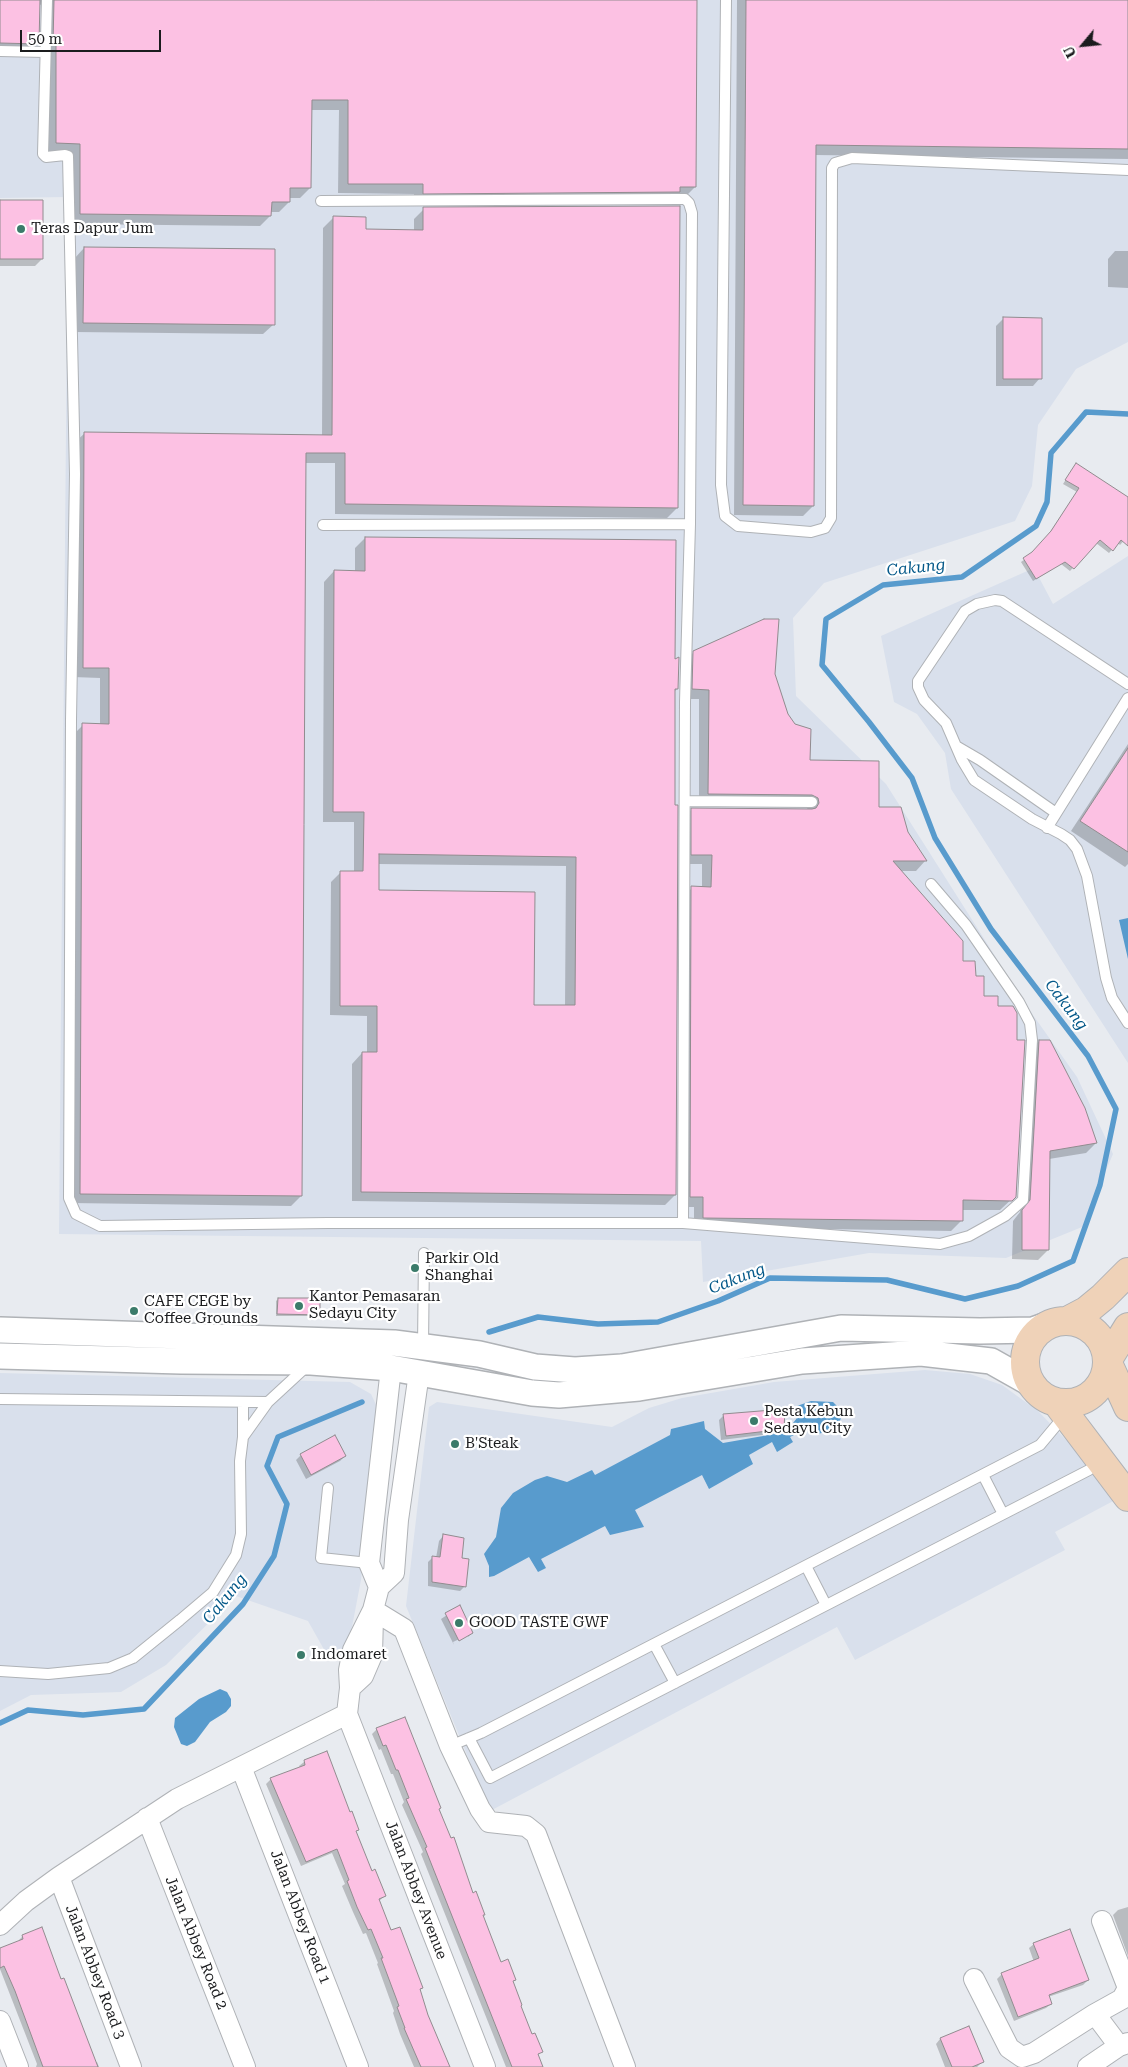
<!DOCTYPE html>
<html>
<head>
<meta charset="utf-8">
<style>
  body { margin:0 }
  #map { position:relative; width:1128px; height:2067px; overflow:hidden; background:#e8ebf0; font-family:"Roboto Serif",serif }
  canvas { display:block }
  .north { position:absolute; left:1058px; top:20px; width:50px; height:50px; -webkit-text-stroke:4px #fff; paint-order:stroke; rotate:242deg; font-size:14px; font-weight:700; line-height:20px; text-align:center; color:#1b1c1e }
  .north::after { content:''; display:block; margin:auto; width:18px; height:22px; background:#1b1c1e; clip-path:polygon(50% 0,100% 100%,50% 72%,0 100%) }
  .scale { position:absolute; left:20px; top:30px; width:141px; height:22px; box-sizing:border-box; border:2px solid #1b1c1e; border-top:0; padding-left:6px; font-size:15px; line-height:18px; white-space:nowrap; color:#1b1c1e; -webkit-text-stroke:4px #fff; paint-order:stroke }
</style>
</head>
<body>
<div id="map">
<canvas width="1128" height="2067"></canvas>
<div class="north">U</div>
<div class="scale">50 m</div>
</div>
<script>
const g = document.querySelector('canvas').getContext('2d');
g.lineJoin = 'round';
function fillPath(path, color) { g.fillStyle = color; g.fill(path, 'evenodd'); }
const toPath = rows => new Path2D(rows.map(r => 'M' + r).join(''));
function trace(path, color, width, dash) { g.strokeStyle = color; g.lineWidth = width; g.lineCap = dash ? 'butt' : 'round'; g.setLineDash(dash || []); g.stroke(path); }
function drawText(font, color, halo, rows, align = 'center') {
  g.font = font + ' "Roboto Serif",serif'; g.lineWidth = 4.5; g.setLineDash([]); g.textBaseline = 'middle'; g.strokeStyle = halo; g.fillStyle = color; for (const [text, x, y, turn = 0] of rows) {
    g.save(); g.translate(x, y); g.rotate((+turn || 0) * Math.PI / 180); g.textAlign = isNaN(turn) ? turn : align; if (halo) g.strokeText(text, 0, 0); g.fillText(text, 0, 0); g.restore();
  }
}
fillPath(toPath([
  [0,0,1128,0,1128,342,1076,369,1038,425,1032,486,1015,521,824,583,793,618,796,696,886,784,1028,1008,1077,1077,1113,1154,1082,1227,1006,1258,869,1253,703,1282,701,1241,59,1234,68,197,0,198],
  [1128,556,1128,1063,951,789,945,753,917,714,894,702,881,636,1034,568,1053,604],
  [925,1370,970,1374,1002,1385,1038,1411,1100,1475,1117,1499,1055,1532,1065,1550,855,1660,837,1627,490,1811,406,1606,429,1407,437,1402,612,1427,649,1408,682,1398,774,1382],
  [0,1373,350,1382,371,1394,379,1411,361,1580,346,1658,326,1653,308,1621,236,1596,166,1665,121,1692,31,1695,0,1711]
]), '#d9e0ec');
fillPath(toPath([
  [1128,918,1128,959,1119,920],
  [811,1401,833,1402,840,1409,842,1416,838,1425,832,1430,818,1434,813,1425,790,1437,793,1442,777,1452,772,1442,749,1455,753,1464,709,1489,702,1475,635,1510,644,1527,610,1535,605,1526,541,1559,546,1568,538,1572,529,1557,494,1576,489,1577,489,1566,484,1554,496,1537,501,1508,513,1493,535,1480,547,1476,567,1482,592,1470,595,1475,670,1435,671,1429,704,1421,705,1429,723,1443,786,1432,797,1418,797,1406],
  [220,1689,227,1692,231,1699,231,1706,226,1712,210,1722,195,1742,187,1746,181,1744,174,1727,175,1718,199,1699]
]), '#589bcd');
fillPath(toPath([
  [0,0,696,0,695,187,685,197,414,203,414,194,338,193,339,110,310,110,310,188,300,198,289,198,289,202,279,212,270,212,270,216,260,226,70,224,71,154,46,153,43,6,39,4,38,43,28,53,0,53],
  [737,0,1128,0,1128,159,815,155,813,506,803,516,734,515],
  [0,201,42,259,35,266,0,266],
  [424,209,677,508,667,518,335,514,335,463,305,463,301,1196,291,1206,70,1203,73,735,83,725,100,725,100,678,73,677,74,443,85,433,322,436,323,228,333,218,365,230,414,231,414,219],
  [84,248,274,324,263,334,74,332,74,259],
  [1115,251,1128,251,1128,288,1108,287,1108,259],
  [1004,318,1040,378,1033,386,996,386,996,326],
  [1076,464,1128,504,1128,536,1120,545,1118,543,1109,553,1096,543,1070,571,1061,564,1033,581,1021,562,1032,554,1048,535,1077,492,1063,484],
  [365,538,674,661,677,689,674,692,675,1195,665,1205,352,1201,352,1064,362,1053,367,1053,367,1016,330,1015,331,882,341,872,354,872,354,822,323,822,324,582,334,571,355,572,355,548],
  [378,864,566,866,565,1006,533,1006,378,891],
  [694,652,773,675,787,715,809,761,878,808,907,832,925,861,916,871,900,871,962,962,974,977,982,997,1015,1196,1000,1210,961,1210,961,1221,951,1231,694,1227,694,1207,680,1207,682,898,692,888,702,888,702,864,682,864,682,819,692,809,808,810,806,806,699,804,699,699,683,699,684,662],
  [1128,744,1128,864,1125,867,1071,831],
  [1039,1041,1096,1143,1086,1153,1049,1159,1048,1250,1038,1260,1012,1259,1013,1221,1020,1212,1029,1052],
  [278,1299,319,1314,317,1316,276,1316,276,1301],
  [724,1415,783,1428,778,1433,721,1440,719,1420],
  [334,1437,345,1456,340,1461,306,1479,296,1460,301,1455],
  [443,1536,460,1559,465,1586,460,1591,428,1586,428,1562,433,1557,436,1558,439,1541],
  [459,1607,472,1633,468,1637,468,1635,453,1642,454,1645,441,1619],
  [377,1729,438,1810,501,1964,512,1982,531,2036,541,2052,537,2056,542,2067,506,2067,421,1854,423,1852,402,1805,404,1802,393,1774,391,1774,381,1749,379,1750,372,1734],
  [327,1753,349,1814,358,1829,355,1832,371,1872,385,1896,379,1901,390,1932,422,1988,419,1991,447,2067,414,2067,400,2034,393,2013,394,2011,377,1964,378,1963,366,1933,363,1934,353,1912,342,1886,345,1884,332,1853,301,1866,266,1784,271,1779,300,1768,299,1766,304,1762],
  [1128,1907,1128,1956,1113,1915,1118,1910],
  [23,1936,60,1981,95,2062,97,2062,99,2067,36,2067,37,2064,0,1969,0,1950,20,1942,19,1940],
  [1034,1944,1088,1980,1083,1985,1048,1997,1051,2004,1046,2008,1014,2021,997,1979,1001,1975,1034,1962,1029,1948],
  [940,2039,982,2062,977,2067,945,2067,936,2044]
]), '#0003');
trace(toPath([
  [489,1332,538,1317,598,1324,658,1322,718,1301,770,1278,887,1280,965,1299,1018,1286,1073,1261,1100,1185,1116,1109,1088,1056,991,929,935,838,912,778,869,722,822,665,826,619,883,585,962,577,1036,526,1047,502,1051,453,1086,412,1128,414],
  [0,1723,28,1710,83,1715,144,1709,243,1604,274,1556,287,1504,267,1466,278,1437,362,1402]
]), '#589bcd', 5.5);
const building = toPath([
  [0,0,40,0,39,44,0,43,0,0],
  [54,0,697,0,696,187,680,187,680,192,423,194,423,184,348,184,348,100,312,100,311,188,290,188,290,202,272,202,271,216,80,214,80,144,56,143,56,44,53,44,54,0],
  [746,0,1128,0,1128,149,816,145,814,506,743,505,746,0],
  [0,200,43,200,43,259,0,259,0,200],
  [680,206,678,508,345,504,345,453,306,453,302,1196,80,1194,82,723,109,724,109,668,83,668,84,432,332,435,333,216,366,217,366,229,423,230,423,207,680,206],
  [84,247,275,249,275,325,83,323,84,247],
  [1003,317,1042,318,1042,379,1003,379,1003,317],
  [1076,463,1128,497,1128,546,1121,540,1113,551,1100,540,1074,569,1065,562,1036,579,1023,558,1032,552,1051,531,1079,488,1065,480,1076,463],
  [365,537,676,540,675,659,679,657,678,689,675,689,675,805,678,805,676,1195,361,1192,362,1052,377,1052,377,1006,340,1006,340,871,363,871,364,812,333,812,334,570,365,571,365,537],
  [379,854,576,857,575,1005,534,1005,535,892,379,890,379,854],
  [764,619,779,619,775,674,788,714,795,724,811,729,810,760,879,761,879,807,901,807,908,832,927,861,893,861,963,941,963,961,975,961,976,976,984,976,984,996,998,996,998,1006,1013,1006,1017,1013,1017,1040,1025,1040,1016,1197,1012,1201,963,1200,963,1221,703,1218,703,1197,690,1197,691,886,711,887,712,855,691,855,691,808,812,809,816,808,819,803,818,798,812,795,708,794,709,690,692,689,693,651,764,619],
  [1128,748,1128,852,1080,821,1128,748],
  [1039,1040,1050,1040,1085,1108,1097,1143,1050,1151,1049,1250,1022,1250,1022,1210,1030,1200,1039,1040],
  [278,1298,320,1298,320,1315,277,1314,278,1298],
  [785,1409,784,1429,726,1436,723,1414,785,1409],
  [335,1435,346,1456,311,1475,300,1454,335,1435],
  [443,1534,464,1538,462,1558,469,1559,466,1587,432,1582,432,1556,440,1557,443,1534],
  [460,1605,473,1633,459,1641,445,1613,460,1605],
  [405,1717,441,1808,439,1809,451,1838,454,1837,473,1893,476,1891,485,1915,483,1915,501,1962,508,1959,516,1980,513,1981,522,2005,521,2006,532,2034,535,2033,543,2052,538,2054,543,2067,512,2067,425,1848,427,1847,406,1799,409,1798,398,1770,396,1770,386,1745,383,1746,376,1728,405,1717],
  [327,1751,350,1812,352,1811,359,1830,356,1831,372,1871,375,1869,386,1896,379,1899,391,1930,400,1927,423,1988,420,1989,428,2015,450,2067,421,2067,404,2028,405,2028,397,2007,399,2006,381,1958,383,1958,371,1929,368,1930,357,1907,347,1881,349,1880,337,1849,306,1862,270,1778,305,1765,304,1760,327,1751],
  [42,1927,61,1979,64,1978,98,2067,43,2067,15,1991,4,1966,0,1968,0,1948,23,1939,22,1935,42,1927],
  [1070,1929,1089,1980,1049,1995,1052,2004,1018,2017,1001,1973,1039,1958,1033,1943,1070,1929],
  [969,2026,984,2062,972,2067,952,2067,940,2038,969,2026]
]);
fillPath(building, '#fcc1e3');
trace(building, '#918c8f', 1);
const service = toPath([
  [47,0,43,154,46,157,65,155,68,156,75,474,71,720,69,1198,76,1214,100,1226,328,1223,683,1223,940,1244,969,1236,1005,1216,1023,1200,1032,1040,1030,1023,1019,1002,966,925,931,884],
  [726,0,721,485,725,516,738,526,811,532,825,528,831,518,832,168,835,163,852,158,1128,170],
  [0,51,45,52],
  [321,201,677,199,685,199,689,203,692,213,690,524,685,702,683,1223],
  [323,525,690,524],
  [1128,684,1002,601,995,600,977,604,965,611,918,681,918,687,924,700,946,723,962,760,974,780,1032,819,1061,834,1070,840,1077,849,1087,876,1106,978,1112,998,1128,1023],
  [956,746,980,760,1056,813],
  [685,801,812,802],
  [1047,828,1128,698],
  [423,1347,424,1253],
  [0,1399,268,1402],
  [243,1402,243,1437],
  [983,1475,1003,1514],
  [328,1488,321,1558,369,1563],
  [806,1566,826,1605],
  [654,1644,675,1683],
  [0,1671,48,1674,109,1668,133,1658,180,1620,213,1592,236,1555,241,1534,240,1461,243,1437,268,1402,307,1366],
  [469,1738,490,1778,1089,1470],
  [450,1746,481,1733,1040,1445,1065,1415]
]);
const minor = toPath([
  [419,1373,398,1520,394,1573,379,1587,373,1610,353,1650,349,1670,350,1688,347,1714,485,2067],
  [379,1587,369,1563,391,1368],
  [373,1610,404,1629,450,1746,480,1809,489,1822,526,1826,536,1834,625,2067],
  [350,1688,363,1676,372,1655,373,1617],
  [241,1767,358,2067],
  [147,1818,245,2067],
  [59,1877,131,2067],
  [0,1925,26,1901,59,1877,177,1799,347,1714],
  [974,1979,1009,2048,1022,2057,1034,2053,1095,2014,1122,1999,1128,1988,1102,1921],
  [1095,2014,1119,2046],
  [0,2021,18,2067],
  [1088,2067,1119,2046,1128,2043]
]);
const tertiary = toPath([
  [0,1330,394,1343,479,1354,535,1367,575,1370,622,1367,841,1328,980,1331,1033,1330,1047,1325],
  [0,1356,181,1361,311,1362,391,1368,532,1393,559,1395,639,1388,802,1361,921,1353,991,1361,1030,1383]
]);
const secondary = toPath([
  [1067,1321,1086,1311,1103,1297,1128,1272],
  '1025 1362a41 41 0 1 1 82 0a41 41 0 1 1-82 0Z',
  [1128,1327,1107,1361,1128,1407],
  [1057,1403,1128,1497]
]);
trace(service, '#afb2b6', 12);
trace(minor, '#afb2b6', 22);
trace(tertiary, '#afb2b6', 28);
trace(secondary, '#afb2b6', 30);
trace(service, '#fff', 10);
trace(minor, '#fff', 20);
trace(tertiary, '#fff', 25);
trace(secondary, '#efd2b8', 28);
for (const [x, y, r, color] of [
  [21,229,5,"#3b7b6a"],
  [415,1268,5,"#3b7b6a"],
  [299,1306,5,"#3b7b6a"],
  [134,1311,5,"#3b7b6a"],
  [754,1421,5,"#3b7b6a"],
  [455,1444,5,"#3b7b6a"],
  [459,1623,5,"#3b7b6a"],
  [301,1655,5,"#3b7b6a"]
]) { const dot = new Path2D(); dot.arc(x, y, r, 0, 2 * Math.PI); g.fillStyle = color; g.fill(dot); trace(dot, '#fff', 2); }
drawText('15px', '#1b1c1e', '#fff', [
  ["Teras Dapur Jum",31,229],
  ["Parkir Old",425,1259],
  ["Shanghai",425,1276],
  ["Kantor Pemasaran",309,1297],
  ["Sedayu City",309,1314],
  ["CAFE CEGE by",144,1302],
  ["Coffee Grounds",144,1319],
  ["Pesta Kebun",764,1412],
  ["Sedayu City",764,1429],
  ["B'Steak",465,1444],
  ["GOOD TASTE GWF",469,1623],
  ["Indomaret",311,1655]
], 'left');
drawText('15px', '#1b1c1e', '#fff', [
  ["Jalan Abbey Avenue",416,1890,69],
  ["Jalan Abbey Road 1",300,1917,69],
  ["Jalan Abbey Road 2",196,1943,68],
  ["Jalan Abbey Road 3",95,1972,69]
]);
drawText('italic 16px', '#055989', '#fff', [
  ["Cakung",916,568,-6],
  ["Cakung",1066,1005,52],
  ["Cakung",737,1279,-21],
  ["Cakung",225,1599,-51]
]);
</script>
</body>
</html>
